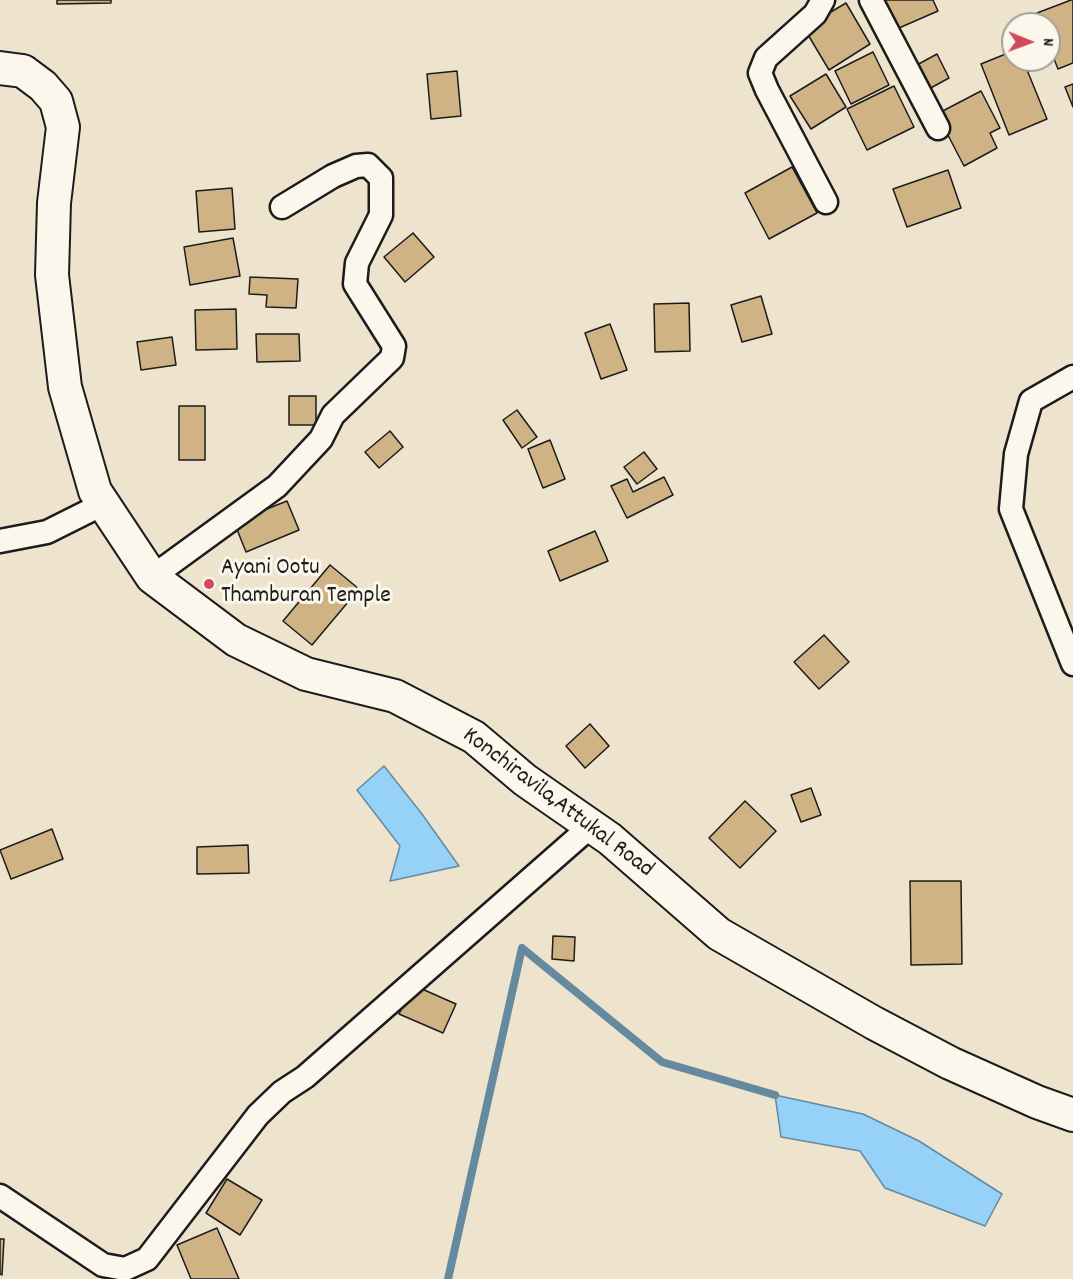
<!DOCTYPE html>
<html>
<head>
<meta charset="utf-8">
<style>
  body { margin:0 }
  #map { position:relative; width:1073px; height:1279px; overflow:hidden; background:#eee3cd; font-family:Dekko,sans-serif }
  canvas { display:block }
  .north { position:absolute; left:1001px; top:12px; width:60px; height:60px; box-sizing:border-box; background:#fbf7ec; border:2px solid #a29f99; border-radius:50%; rotate:91deg; font-size:16px; font-weight:700; line-height:24px; text-align:center; color:#1c1c1c }
  .north::after { content:''; display:block; margin:auto; width:21px; height:27px; background:#d1495b; clip-path:polygon(50% 0,100% 100%,50% 72%,0 100%) }
</style>
</head>
<body>
<div id="map">
<canvas width="1073" height="1279"></canvas>
<div class="north">N</div>
</div>
<script>
const g = document.querySelector('canvas').getContext('2d');
g.lineJoin = 'round';
function fillPath(path, color) { g.fillStyle = color; g.fill(path, 'evenodd'); }
const toPath = rows => new Path2D(rows.map(r => 'M' + r).join(''));
function trace(path, color, width, dash) { g.strokeStyle = color; g.lineWidth = width; g.lineCap = dash ? 'butt' : 'round'; g.setLineDash(dash || []); g.stroke(path); }
function drawText(font, color, halo, rows, align = 'center') {
  g.font = font + ' Dekko,sans-serif'; g.lineWidth = 6; g.setLineDash([]); g.textBaseline = 'middle'; g.strokeStyle = halo; g.fillStyle = color; for (const [text, x, y, turn = 0] of rows) {
    g.save(); g.translate(x, y); g.rotate((+turn || 0) * Math.PI / 180); g.textAlign = isNaN(turn) ? turn : align; if (halo) g.strokeText(text, 0, 0); g.fillText(text, 0, 0); g.restore();
  }
}
const water = toPath([
  [384,766,422,814,459,866,390,881,400,846,357,790,384,766],
  [775,1095,863,1114,919,1141,1002,1194,985,1226,885,1188,860,1151,781,1137,775,1095]
]);
fillPath(water, '#96d1f7');
trace(water, '#65899f', 1.5);
trace(toPath([
  [448,1279,522,948,662,1062,775,1095]
]), '#65899f', 8);
const building = toPath([
  [57,0,111,0,111,3,57,4,57,0],
  [879,0,933,0,938,11,892,31,879,0],
  [1071,0,1073,0,1073,63,1058,69,1049,46,1049,24,1041,24,1037,13,1071,0],
  [846,3,870,44,829,70,804,28,846,3],
  [1013,51,1013,60,1023,60,1047,119,1009,135,981,64,1013,51],
  [873,52,889,85,851,104,835,71,873,52],
  [937,54,949,78,927,90,915,66,937,54],
  [457,71,461,116,431,119,427,74,457,71],
  [826,74,846,107,811,129,790,96,826,74],
  [1073,84,1073,107,1065,87,1073,84],
  [894,86,914,127,867,150,847,109,894,86],
  [981,91,1000,128,990,133,997,148,964,166,937,114,981,91],
  [792,167,817,213,769,239,745,193,792,167],
  [948,170,961,208,907,227,893,189,948,170],
  [232,188,235,229,199,232,196,191,232,188],
  [413,233,434,257,405,282,384,257,413,233],
  [233,238,240,276,190,285,184,247,233,238],
  [250,277,298,279,296,308,266,307,267,295,249,294,250,277],
  [761,296,772,334,742,342,731,305,761,296],
  [689,303,690,351,655,352,654,304,689,303],
  [236,309,237,349,196,350,195,310,236,309],
  [610,324,627,370,601,379,585,333,610,324],
  [256,334,299,334,300,361,257,362,256,334],
  [172,337,176,365,141,370,137,342,172,337],
  [289,396,316,396,316,425,289,425,289,396],
  [179,406,205,406,205,460,179,460,179,406],
  [517,410,537,437,522,448,503,420,517,410],
  [390,431,403,447,379,468,365,452,390,431],
  [550,440,565,479,543,488,528,449,550,440],
  [644,452,657,469,637,484,624,467,644,452],
  [664,477,673,495,627,518,611,486,627,479,633,492,664,477],
  [287,501,299,530,246,552,234,522,287,501],
  [595,531,608,561,560,581,548,551,595,531],
  [330,565,359,589,312,645,283,621,330,565],
  [824,635,849,662,819,689,794,662,824,635],
  [590,724,609,746,585,768,566,746,590,724],
  [811,788,821,815,801,822,791,795,811,788],
  [745,801,776,831,740,868,709,838,745,801],
  [52,829,63,859,11,879,0,850,52,829],
  [248,845,249,873,197,874,197,847,248,845],
  [910,881,961,881,962,964,911,965,910,881],
  [553,936,575,937,574,961,552,959,553,936],
  [413,985,456,1004,443,1033,399,1014,413,985],
  [227,1179,262,1200,240,1235,206,1213,227,1179],
  [217,1228,239,1279,191,1279,177,1245,217,1228],
  [0,1239,4,1239,2,1275,0,1274,0,1239]
]);
fillPath(building, '#cfb384');
trace(building, '#1c1c1c', 1.5);
const minor = toPath([
  [823,0,815,14,766,58,760,73,767,90,826,202],
  [871,0,938,128],
  [1073,377,1031,401,1016,454,1011,509,1073,664],
  [0,541,47,532,103,504],
  [152,577,277,486,321,439,333,415,392,358,394,346,355,284,357,263,381,215,381,178,368,165,356,166,333,176,282,207],
  [0,1196,103,1265,125,1269,147,1259,258,1115,282,1092,305,1077,591,826]
]);
const secondary = toPath([
  [0,68,23,71,43,86,56,101,63,127,54,203,52,275,65,387,95,491,152,577,236,640,306,674,395,696,474,737,525,780,610,839,719,934,874,1023,950,1063,1037,1102,1073,1115]
]);
trace(minor, '#1c1c1c', 27);
trace(secondary, '#1c1c1c', 36);
trace(minor, '#fbf7ec', 22);
trace(secondary, '#fbf7ec', 32);
for (const [x, y, r, color] of [
  [209,584,6,"#d1495b"]
]) { const dot = new Path2D(); dot.arc(x, y, r, 0, 2 * Math.PI); g.fillStyle = color; g.fill(dot); trace(dot, '#fbf7ec', 2); }
drawText('24px', '#1c1c1c', '#fbf7ec', [
  ["Ayani Ootu",221,570],
  ["Thamburan Temple",221,598]
], 'left');
drawText('24px', '#1c1c1c', '#fbf7ec', [
  ["Konchiravila,Attukal Road",557,804,37]
]);
</script>
</body>
</html>
